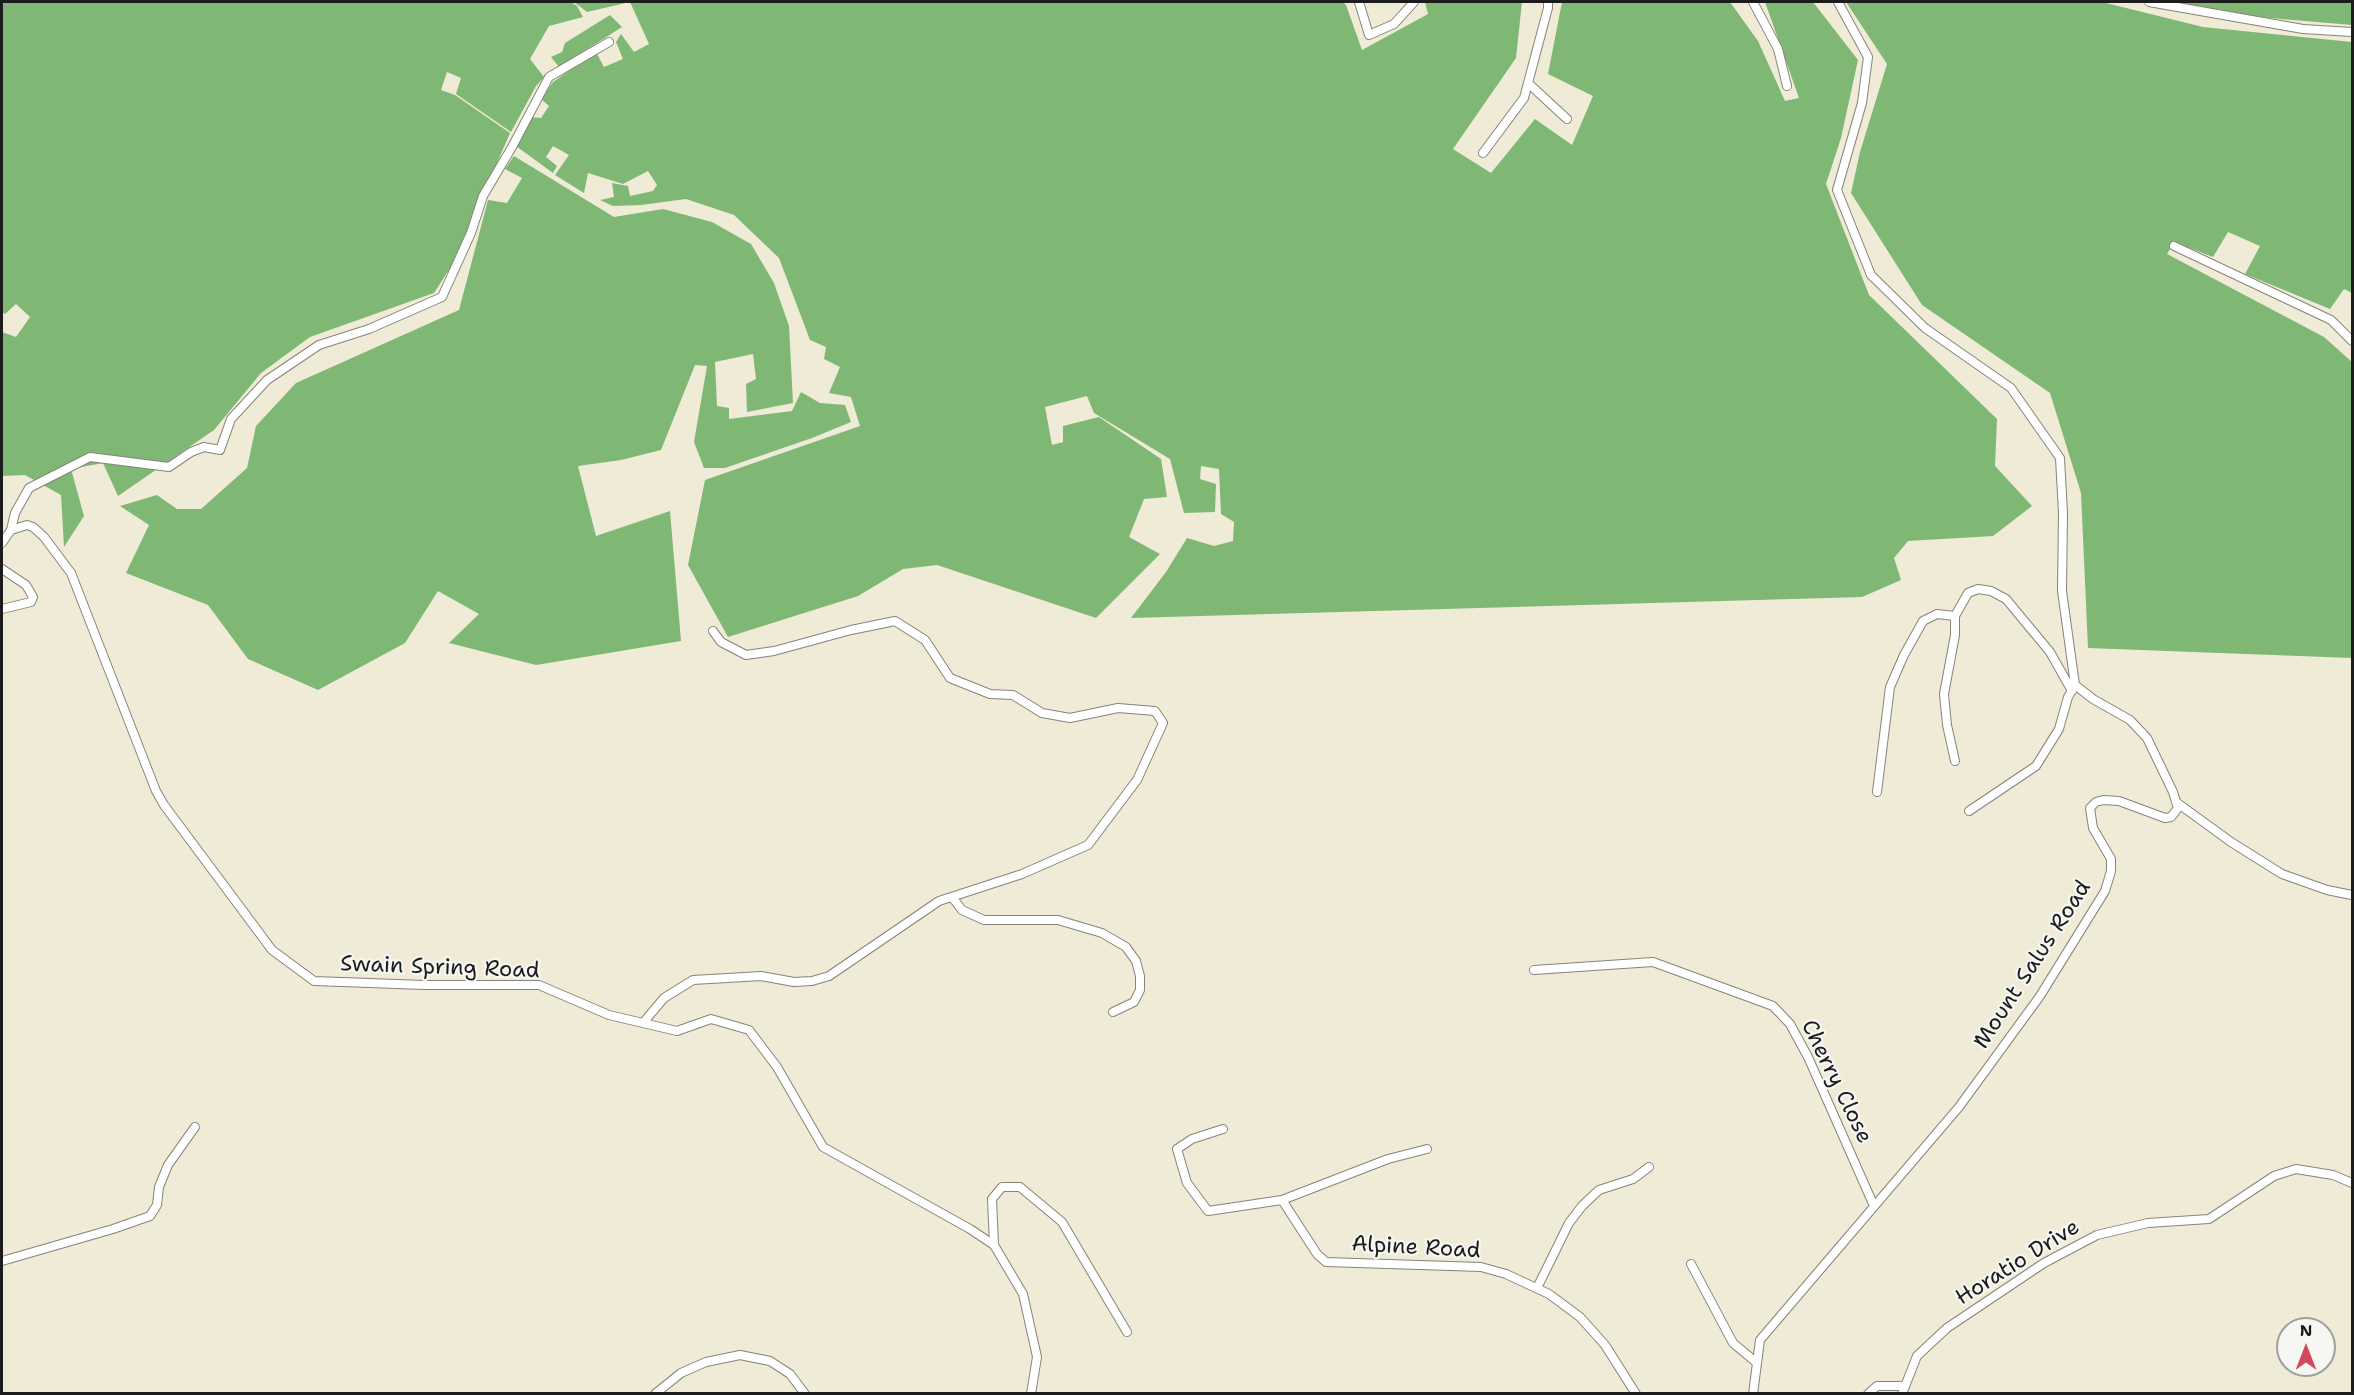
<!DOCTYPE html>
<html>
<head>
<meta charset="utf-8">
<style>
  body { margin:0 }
  #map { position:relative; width:2354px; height:1395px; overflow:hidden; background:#efebd6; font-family:"Shantell Sans",sans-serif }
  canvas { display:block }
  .frame { position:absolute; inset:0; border:3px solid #1c1c1c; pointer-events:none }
  .north { position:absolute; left:2276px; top:1317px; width:60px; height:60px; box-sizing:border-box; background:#f6f6f2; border:2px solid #9f9f9c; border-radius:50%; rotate:0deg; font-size:16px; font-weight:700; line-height:24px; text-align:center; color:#1c1c1c }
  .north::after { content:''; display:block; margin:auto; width:21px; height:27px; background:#d1495b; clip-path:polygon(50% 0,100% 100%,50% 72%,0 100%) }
</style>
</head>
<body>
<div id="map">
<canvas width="2354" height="1395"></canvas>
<div class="frame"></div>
<div class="north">N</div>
</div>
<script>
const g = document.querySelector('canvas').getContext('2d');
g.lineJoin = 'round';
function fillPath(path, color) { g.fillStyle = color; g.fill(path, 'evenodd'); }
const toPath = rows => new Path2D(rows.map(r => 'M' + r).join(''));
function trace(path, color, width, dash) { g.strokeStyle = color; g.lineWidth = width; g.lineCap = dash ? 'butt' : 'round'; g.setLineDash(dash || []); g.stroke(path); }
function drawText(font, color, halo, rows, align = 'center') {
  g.font = font + ' "Shantell Sans",sans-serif'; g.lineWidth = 4.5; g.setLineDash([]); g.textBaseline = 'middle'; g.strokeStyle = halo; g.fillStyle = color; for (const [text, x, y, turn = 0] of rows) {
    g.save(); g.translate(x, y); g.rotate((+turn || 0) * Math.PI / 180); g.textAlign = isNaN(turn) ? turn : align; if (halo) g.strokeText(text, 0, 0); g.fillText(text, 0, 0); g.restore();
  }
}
fillPath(toPath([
  [3,2,571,2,577,6,583,17,549,26,530,59,544,77,536,86,511,132,456,94,461,78,447,72,441,90,455,95,510,133,454,262,434,293,310,337,261,373,214,430,118,496,103,463,71,469,84,516,64,547,61,495,25,475,2,476,2,332,16,337,30,317,16,304,5,314,2,312],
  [574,2,1343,2,1346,5,1362,50,1428,14,1425,2,1522,2,1516,58,1453,149,1491,173,1535,119,1572,145,1593,96,1548,74,1562,2,1730,2,1758,41,1785,101,1799,98,1765,2,1813,2,1858,60,1841,138,1826,184,1869,295,1997,419,1995,466,2032,506,1993,536,1908,541,1894,558,1901,580,1862,597,1131,618,1166,572,1187,538,1214,546,1233,541,1234,522,1221,514,1219,469,1201,466,1200,479,1216,484,1215,512,1184,513,1170,459,1094,413,1087,396,1045,407,1052,445,1063,442,1063,426,1099,417,1161,459,1167,497,1144,499,1129,537,1160,554,1096,618,937,565,903,569,858,596,728,637,688,565,705,480,860,426,851,397,829,393,840,367,824,359,826,347,810,340,779,258,734,215,686,199,641,205,613,206,600,200,614,197,612,183,628,186,630,196,653,191,657,185,648,171,623,184,588,173,584,193,555,175,569,155,553,146,546,157,557,166,553,173,516,146,530,117,541,118,549,106,541,99,553,82,596,52,604,67,623,59,616,42,621,34,634,52,649,44,630,2,587,12],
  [1846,2,2102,2,2203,27,2352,42,2352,293,2344,289,2330,309,2245,274,2260,246,2228,232,2213,257,2174,242,2167,254,2324,337,2352,362,2352,658,2088,648,2081,493,2050,393,1922,305,1851,193,1860,152,1887,64],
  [2174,2,2352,2,2352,25,2258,17],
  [610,15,622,27,559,67,551,57,562,52,565,43],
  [514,156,614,217,663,209,712,222,751,244,774,283,789,326,793,403,747,412,746,384,756,379,753,354,715,362,717,406,729,408,729,419,792,411,801,392,820,403,845,405,851,422,812,438,725,468,704,468,694,442,707,366,695,365,661,450,621,460,578,466,596,536,670,511,681,641,536,665,449,643,479,614,438,591,405,643,318,690,248,659,208,605,126,573,149,525,120,506,157,495,177,509,201,509,247,468,256,426,296,383,459,310,488,200,507,203,522,178,505,169]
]), '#7fb875');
const minor = toPath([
  [1359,2,1369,35,1394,24,1414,2],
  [1753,2,1778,49,1787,86],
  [2149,2,2303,29,2352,32],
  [1528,83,1567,119],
  [1483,153,1524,98,1548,8,1548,2],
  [2174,246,2331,320,2352,341],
  [11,530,15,513,29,488,90,457,169,467,191,452,204,447,220,450,231,419,267,380,319,345,369,329,442,297,471,233,483,196,512,147,549,77,609,42],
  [2,543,11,530,27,525,33,527,44,537,71,573,156,791,164,805,272,950,314,981,424,985,539,985,609,1015,677,1031,711,1019,749,1030,777,1067,823,1147,970,1229,994,1245,1023,1294,1037,1357,1031,1394],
  [2,569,26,585,33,597,31,602,2,609],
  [1955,761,1947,725,1944,694,1955,635,1955,616,1968,593,1978,589,1991,591,2006,599,2050,652,2072,691],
  [1877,792,1890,687,1904,655,1923,621,1937,614,1955,616],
  [2176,802,2231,842,2282,874,2327,890,2352,895],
  [1969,811,2036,766,2059,729,2068,697,2074,687],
  [952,897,962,910,984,920,1058,920,1102,933,1126,947,1136,961,1140,976,1140,990,1134,1002,1113,1012],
  [1534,970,1653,962,1773,1006,1790,1024,1808,1057,1874,1206],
  [643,1023,664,998,693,980,761,976,794,982,812,981,829,976,939,901,1022,874,1088,845,1137,780,1163,723,1155,711,1118,708,1070,718,1042,713,1013,695,990,694,950,678,925,640,895,621,851,630,774,651,746,655,721,642,713,631],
  [1223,1129,1192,1139,1177,1149,1187,1183,1208,1211,1282,1200,1388,1159,1427,1149],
  [1282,1200,1317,1254,1326,1262,1481,1267,1506,1274,1549,1294,1580,1317,1605,1345,1636,1394],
  [994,1245,992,1199,1002,1187,1020,1187,1062,1222,1127,1332],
  [2,1261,113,1229,150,1216,157,1205,159,1187,168,1165,195,1127],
  [1691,1264,1733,1343,1757,1363],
  [1537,1288,1569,1223,1582,1206,1599,1190,1633,1179,1649,1167],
  [655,1394,681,1373,706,1362,740,1355,770,1361,790,1374,805,1394],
  [1753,1394,1760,1340,1959,1107,2040,996,2105,891,2111,871,2111,859,2093,828,2090,808,2096,802,2103,800,2119,801,2165,818,2171,817,2178,808,2173,792,2147,738,2130,720,2093,699,2075,685,2062,591,2063,513,2060,458,2011,388,1925,328,1871,275,1837,190,1862,103,1868,57,1838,2],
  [1868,1394,1877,1386,1903,1386],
  [1902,1394,1917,1356,1947,1328,2044,1263,2097,1235,2148,1223,2209,1219,2274,1176,2296,1169,2333,1175,2352,1183]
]);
trace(minor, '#868479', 10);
trace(minor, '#fff', 8);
drawText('22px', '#1c1c1c', '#f6f6f2', [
  ["Mount Salus Road",2033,965,-57],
  ["Swain Spring Road",440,968,2],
  ["Cherry Close",1836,1082,64],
  ["Alpine Road",1416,1248,3],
  ["Horatio Drive",2018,1263,-32]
]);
</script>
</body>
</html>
